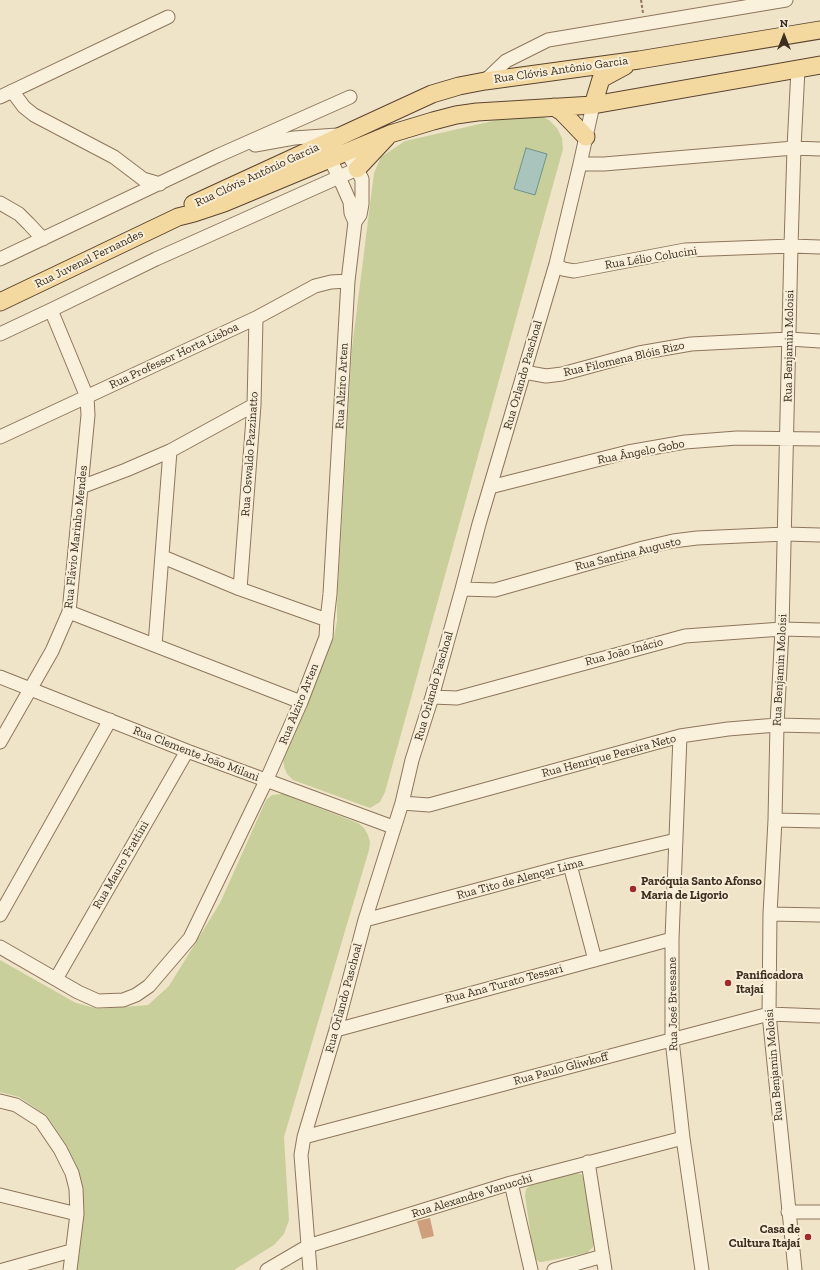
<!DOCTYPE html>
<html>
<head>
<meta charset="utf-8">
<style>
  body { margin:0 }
  #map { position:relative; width:820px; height:1270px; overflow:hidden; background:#f0e4c8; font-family:"Zilla Slab",serif }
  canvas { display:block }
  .north { position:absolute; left:764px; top:16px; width:40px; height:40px; -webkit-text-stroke:3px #f7eed8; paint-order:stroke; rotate:0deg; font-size:11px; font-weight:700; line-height:16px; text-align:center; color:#3d2e20 }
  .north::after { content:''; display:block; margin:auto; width:14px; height:18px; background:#3d2e20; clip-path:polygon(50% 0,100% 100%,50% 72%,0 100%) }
</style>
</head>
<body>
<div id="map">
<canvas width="820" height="1270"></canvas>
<div class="north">N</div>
</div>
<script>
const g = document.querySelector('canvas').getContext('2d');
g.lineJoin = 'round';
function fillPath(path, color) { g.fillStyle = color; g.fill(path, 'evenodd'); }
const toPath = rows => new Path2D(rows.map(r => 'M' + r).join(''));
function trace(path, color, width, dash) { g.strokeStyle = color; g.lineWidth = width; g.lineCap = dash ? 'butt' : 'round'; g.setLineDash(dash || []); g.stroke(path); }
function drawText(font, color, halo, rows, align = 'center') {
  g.font = font + ' "Zilla Slab",serif'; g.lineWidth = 4; g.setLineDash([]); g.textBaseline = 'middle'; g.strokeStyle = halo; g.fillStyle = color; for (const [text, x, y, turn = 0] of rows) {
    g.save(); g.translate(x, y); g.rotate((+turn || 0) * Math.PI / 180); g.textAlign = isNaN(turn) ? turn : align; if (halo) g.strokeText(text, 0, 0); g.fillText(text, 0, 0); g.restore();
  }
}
fillPath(toPath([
  [528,113,539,115,549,120,557,128,562,138,563,149,385,792,380,802,370,808,293,780,287,774,284,767,283,759,334,637,337,621,337,604,352,348,374,173,381,157,405,141],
  [283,794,358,823,364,828,368,835,370,842,369,850,284,1137,289,1220,284,1234,274,1245,234,1270,75,1270,76,1176,66,1144,47,1116,19,1097,0,1092,0,960,76,1003,99,1009,148,1005,169,986,220,903,266,800,272,795],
  [576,1173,581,1174,584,1178,594,1243,593,1247,587,1253,542,1262,539,1262,534,1257,525,1196,526,1189,531,1185]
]), '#c9cf9b');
const water = toPath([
  [526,148,547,154,535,195,514,189,526,148]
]);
fillPath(water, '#a9c4bc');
trace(water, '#6f938a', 1);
fillPath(toPath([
  [430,1218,434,1236,422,1239,417,1221]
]), '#cf9f7d');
const minor = toPath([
  [485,81,506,61,548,40,786,0],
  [12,91,24,107,34,115,114,157,143,179,160,184],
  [0,97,168,17],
  [255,145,294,138,337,135],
  [347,152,362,179,362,204,360,215,355,222],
  [580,164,604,164,794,148,820,149],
  [0,203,19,214,29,224,43,239],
  [0,259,217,156,350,97],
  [556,264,563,269,574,271,685,250,791,246,820,247],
  [0,334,51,310,156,259,357,169],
  [524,372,546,376,562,374,639,353,691,344,789,339,820,341],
  [0,437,256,318,315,286,331,282,348,281],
  [81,487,126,470,170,451,254,405],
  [490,487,628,452,685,442,737,438,820,439],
  [163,557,240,589,327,620],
  [240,589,254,405,256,318],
  [462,589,495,590,643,548,673,541,697,538,785,534,820,535],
  [69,612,301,702],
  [155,645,170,451],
  [0,677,187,751,393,827],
  [432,697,457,698,685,636,782,629,820,630],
  [680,736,672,939,672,1040,683,1138,702,1270],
  [0,742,52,651,69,612,88,415,87,397,51,310],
  [402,803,429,805,680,736,728,729,777,725,820,726],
  [775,820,820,821],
  [570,865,595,960],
  [770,914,820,915],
  [0,915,110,720],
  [365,920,570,865,676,840],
  [0,947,78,992,98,1001,123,1000,136,995,149,986,190,938,266,781,301,702,326,637,327,620,330,594,348,281,355,222,351,213,350,202,339,177,330,159],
  [56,979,187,751],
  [336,1030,672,939],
  [0,1101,16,1105,41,1121,60,1149,72,1173,76,1189,77,1214,70,1270],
  [304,1137,769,1014,820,1016],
  [588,1162,605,1270],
  [511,1183,531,1270],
  [0,1195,77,1214],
  [788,1212,820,1212],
  [3,1270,71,1251],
  [267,1270,308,1246,511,1183,683,1138],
  [310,1270,301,1155,304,1137,336,1030,365,920,402,803,412,760,432,697,462,589,479,524,556,264,580,164,593,105],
  [554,1270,603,1256],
  [795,1270,769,1014,770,914,775,820,777,725,782,629,791,246,794,148,798,69]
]);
const major = toPath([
  [593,105,601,79,625,66],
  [554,107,562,112,586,137],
  [357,169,387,137],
  [193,204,432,94,459,86,485,81,639,60,820,30],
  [0,302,178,217,194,213,224,203,390,134,433,121,456,115,477,112,593,105,820,65]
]);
trace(minor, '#8d765c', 15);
trace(major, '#5b4430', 19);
trace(toPath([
  [641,0,643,13]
]), '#8d765c', 2, [3, 2]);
trace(minor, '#faf1dc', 13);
trace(major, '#f3d9a0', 17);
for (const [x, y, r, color] of [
  [633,889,4,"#9e2a2b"],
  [728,983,4,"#9e2a2b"],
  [808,1237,4,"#9e2a2b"]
]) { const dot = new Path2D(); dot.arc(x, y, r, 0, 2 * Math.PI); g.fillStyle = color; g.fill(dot); trace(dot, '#f7eed8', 1.5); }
drawText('12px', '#3d2e20', '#f7eed8', [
  ["Rua Clóvis Antônio Garcia",561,70,-8],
  ["Rua Clóvis Antônio Garcia",257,175,-25],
  ["Rua Lélio Colucini",651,258,-9],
  ["Rua Juvenal Fernandes",89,259,-26],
  ["Rua Benjamin Moloisi",789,346,-89],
  ["Rua Professor Horta Lisboa",174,356,-25],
  ["Rua Filomena Blóis Rizo",624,359,-13],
  ["Rua Orlando Paschoal",523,375,-74],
  ["Rua Alziro Arten",342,386,-87],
  ["Rua Ângelo Gobo",641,452,-11],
  ["Rua Oswaldo Pazzinatto",250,454,-86],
  ["Rua Flávio Marinho Mendes",76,537,-84],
  ["Rua Santina Augusto",628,554,-14],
  ["Rua João Inácio",624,652,-15],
  ["Rua Benjamin Moloisi",780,670,-87],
  ["Rua Orlando Paschoal",434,686,-74],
  ["Rua Alziro Arten",299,704,-68],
  ["Rua Clemente João Milani",196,754,21],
  ["Rua Henrique Pereira Neto",609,756,-15],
  ["Rua Mauro Frattini",121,865,-60],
  ["Rua Tito de Alençar Lima",520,879,-15],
  ["Rua Ana Turato Tessari",504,984,-15],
  ["Rua Orlando Paschoal",344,998,-75],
  ["Rua José Bressane",673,1004,-91],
  ["Rua Benjamin Moloisi",774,1065,-95],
  ["Rua Paulo Gliwkoff",561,1069,-15],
  ["Rua Alexandre Vanucchi",472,1196,-17]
]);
drawText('bold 12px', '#3d2e20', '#f7eed8', [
  ["Paróquia Santo Afonso",641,882],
  ["Maria de Ligorio",641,896],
  ["Panificadora",736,976],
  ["Itajaí",736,990],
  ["Casa de",800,1230,"right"],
  ["Cultura Itajaí",800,1244,"right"]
], 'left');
</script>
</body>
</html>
